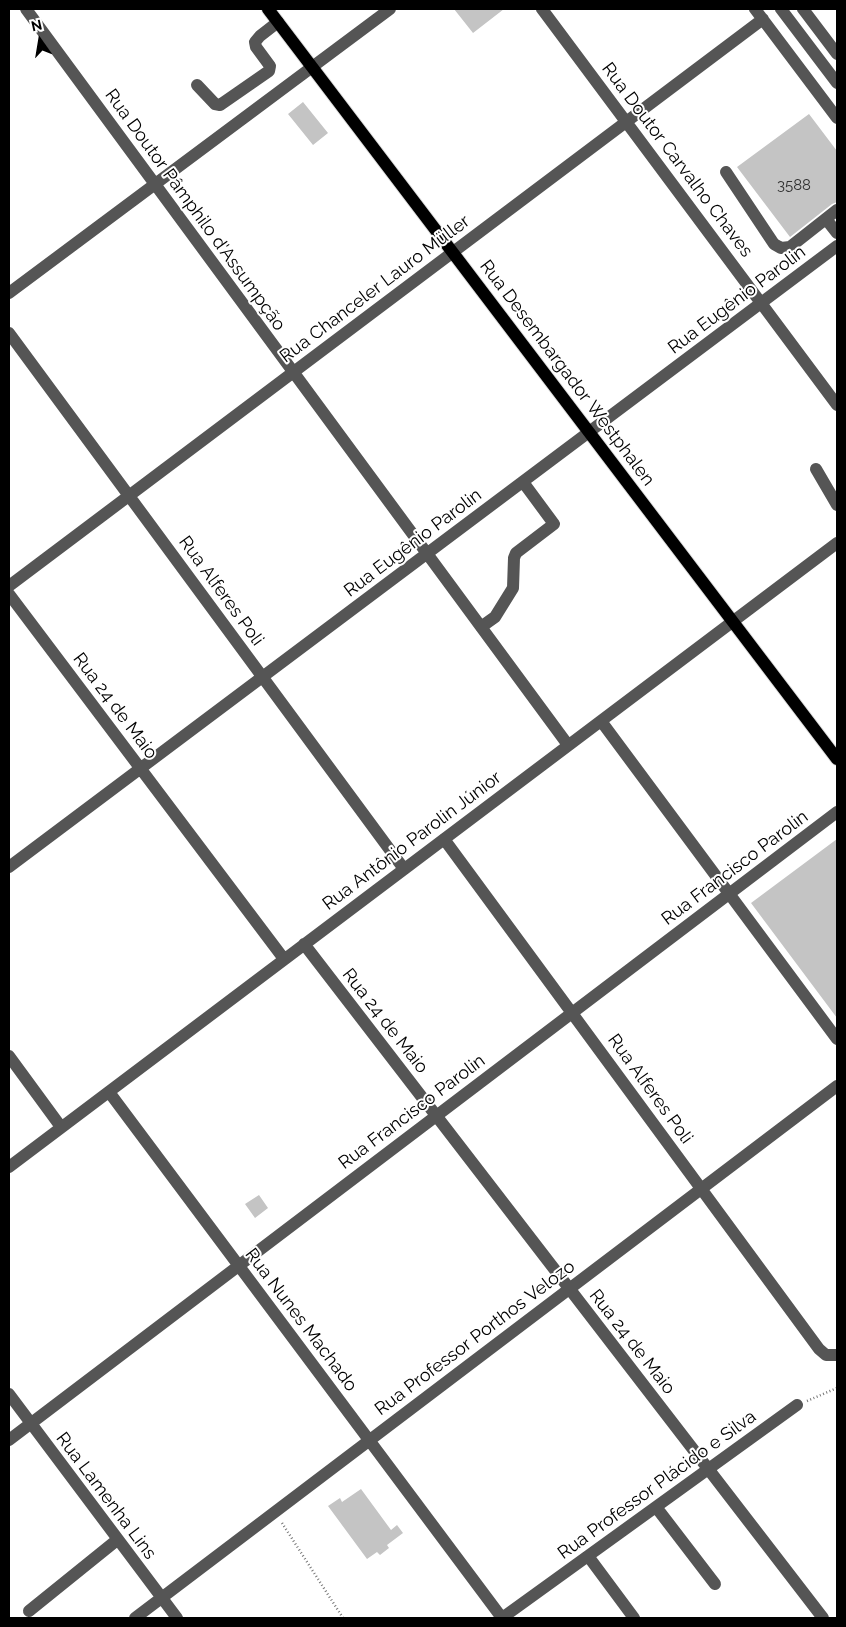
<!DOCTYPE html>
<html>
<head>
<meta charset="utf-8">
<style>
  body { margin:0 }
  #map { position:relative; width:846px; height:1627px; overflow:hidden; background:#fff; font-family:Raleway,sans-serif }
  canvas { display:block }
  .frame { position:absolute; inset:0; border:10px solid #000; pointer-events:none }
  .north { position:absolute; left:15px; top:15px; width:50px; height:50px; -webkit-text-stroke:4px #fff; paint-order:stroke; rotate:347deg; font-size:14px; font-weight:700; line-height:20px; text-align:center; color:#000 }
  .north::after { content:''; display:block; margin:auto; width:18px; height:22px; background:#000; clip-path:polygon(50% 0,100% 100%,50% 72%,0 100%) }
</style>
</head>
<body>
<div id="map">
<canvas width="846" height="1627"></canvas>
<div class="frame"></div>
<div class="north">N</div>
</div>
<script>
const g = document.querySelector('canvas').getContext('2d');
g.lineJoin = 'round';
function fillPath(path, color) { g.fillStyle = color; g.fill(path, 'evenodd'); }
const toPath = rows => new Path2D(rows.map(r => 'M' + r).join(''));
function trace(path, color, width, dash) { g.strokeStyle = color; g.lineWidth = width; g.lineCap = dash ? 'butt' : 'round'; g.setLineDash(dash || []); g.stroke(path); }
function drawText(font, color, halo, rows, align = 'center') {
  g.font = font + ' Raleway,sans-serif'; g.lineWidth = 4; g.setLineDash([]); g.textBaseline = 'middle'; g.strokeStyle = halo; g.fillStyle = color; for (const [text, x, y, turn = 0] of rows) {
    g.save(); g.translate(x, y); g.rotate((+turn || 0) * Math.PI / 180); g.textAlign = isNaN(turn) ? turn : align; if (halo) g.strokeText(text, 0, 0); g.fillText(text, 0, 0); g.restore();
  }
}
fillPath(toPath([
  [454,9,504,9,473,33],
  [303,102,328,133,313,145,288,114],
  [809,114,837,151,837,202,832,204,790,237,737,167],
  [837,839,837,1018,751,903],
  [259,1195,268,1208,255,1218,245,1204],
  [361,1489,391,1530,397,1525,403,1533,387,1545,389,1548,380,1555,377,1552,367,1559,328,1506,340,1498,342,1502]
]), '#c4c4c4');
const major = toPath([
  [268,9,837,759]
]);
trace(major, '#dbdbdb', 14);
trace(toPath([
  [807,1401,837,1388],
  [282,1523,343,1618]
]), '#777', 2.5, [1, 2.5]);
trace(toPath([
  [26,9,568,745],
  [542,9,837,405],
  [755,9,837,118],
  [781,9,837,83],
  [803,9,837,54],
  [197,85,215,104,220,105,269,71,270,66,256,47,255,42,260,36,278,22],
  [726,172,774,244,781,248,790,247,837,210],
  [826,219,837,233],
  [9,293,390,9],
  [9,333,404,869],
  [816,469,837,505],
  [9,586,763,19],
  [9,594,284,959],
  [481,627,495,617,513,588,514,558,516,553,554,524,523,482],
  [601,721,837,1039],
  [444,839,819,1349,826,1355,837,1355],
  [9,867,837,246],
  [304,944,823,1618],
  [9,1056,61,1127],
  [109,1092,502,1618,797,1405],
  [9,1167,837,543],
  [9,1394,177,1618],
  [9,1440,837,812],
  [656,1507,715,1584],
  [588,1556,634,1618],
  [29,1611,117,1540],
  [135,1618,837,1086]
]), '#555', 12);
trace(major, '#000', 12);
drawText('15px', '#313131', null, [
  ["3588",794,185]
]);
drawText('18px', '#000', '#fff', [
  ["Rua Doutor Carvalho Chaves",677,160,53],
  ["Rua Doutor Pâmphilo d'Assumpção",195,210,54],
  ["Rua Chanceler Lauro Müller",375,289,-37],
  ["Rua Eugênio Parolin",737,300,-37],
  ["Rua Desembargador Westphalen",567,373,53],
  ["Rua Eugênio Parolin",413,543,-37],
  ["Rua Alferes Poli",221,591,54],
  ["Rua 24 de Maio",115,706,53],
  ["Rua Antônio Parolin Júnior",412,841,-37],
  ["Rua Francisco Parolin",735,868,-37],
  ["Rua 24 de Maio",385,1021,52],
  ["Rua Alferes Poli",650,1089,54],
  ["Rua Francisco Parolin",412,1112,-37],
  ["Rua Nunes Machado",301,1320,53],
  ["Rua Professor Porthos Velozo",475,1338,-37],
  ["Rua 24 de Maio",632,1342,52],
  ["Rua Professor Plácido e Silva",657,1485,-36],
  ["Rua Lamenha Lins",106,1496,53]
]);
</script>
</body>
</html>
